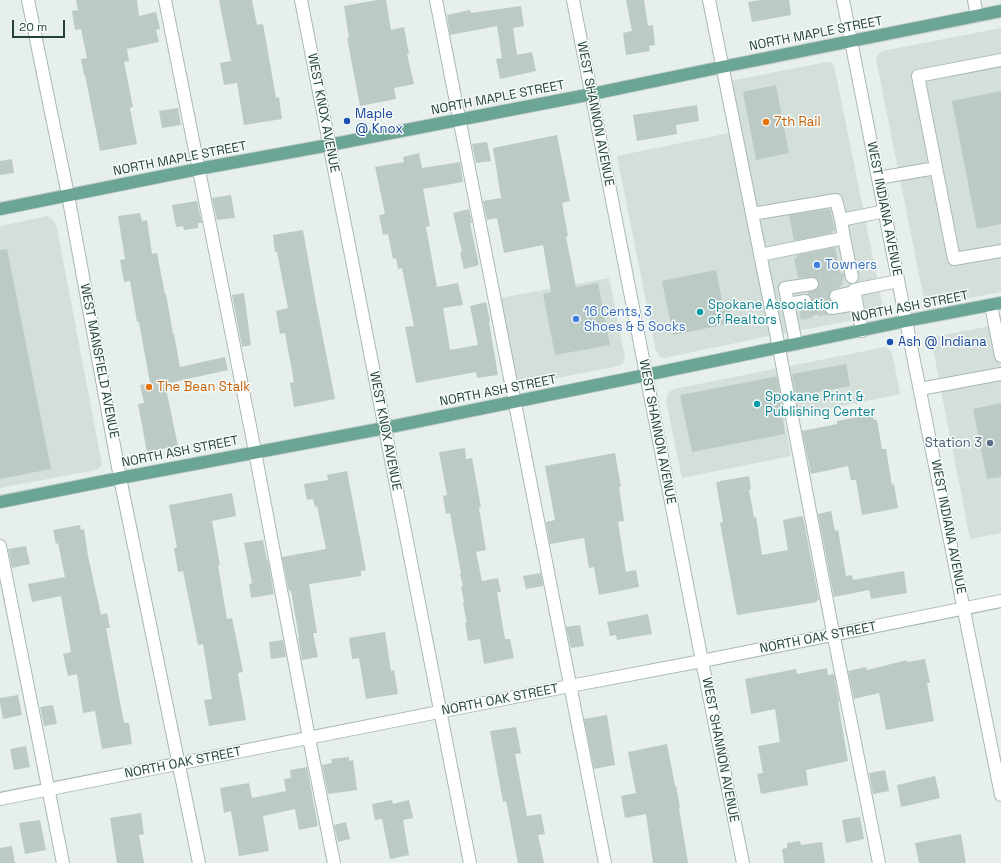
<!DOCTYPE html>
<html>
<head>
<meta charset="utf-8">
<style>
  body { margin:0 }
  #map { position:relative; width:1001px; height:863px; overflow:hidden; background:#e6efeb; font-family:"Space Grotesk",sans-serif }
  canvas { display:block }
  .scale { position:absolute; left:12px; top:20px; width:53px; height:18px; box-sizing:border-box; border:2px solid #24423a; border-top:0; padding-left:5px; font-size:12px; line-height:14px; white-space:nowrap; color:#24423a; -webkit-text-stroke:3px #f7fbf9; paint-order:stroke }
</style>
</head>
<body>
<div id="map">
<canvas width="1001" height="863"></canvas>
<div class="scale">20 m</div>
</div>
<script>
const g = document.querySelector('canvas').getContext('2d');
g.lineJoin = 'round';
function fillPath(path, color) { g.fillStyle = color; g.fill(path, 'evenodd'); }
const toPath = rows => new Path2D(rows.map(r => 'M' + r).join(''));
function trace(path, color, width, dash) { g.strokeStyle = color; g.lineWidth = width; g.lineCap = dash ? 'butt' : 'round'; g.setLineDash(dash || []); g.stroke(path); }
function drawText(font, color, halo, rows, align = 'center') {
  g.font = font + ' "Space Grotesk",sans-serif'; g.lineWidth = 3; g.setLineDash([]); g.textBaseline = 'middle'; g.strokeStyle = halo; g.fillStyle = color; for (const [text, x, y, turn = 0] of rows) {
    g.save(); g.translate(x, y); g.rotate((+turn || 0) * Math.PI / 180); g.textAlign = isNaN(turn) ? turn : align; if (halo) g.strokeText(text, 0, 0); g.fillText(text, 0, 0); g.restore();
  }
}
fillPath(toPath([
  [1001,28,1001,292,932,305,928,305,924,300,876,59,879,53,882,51],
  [827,62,832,63,834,65,883,307,881,313,877,316,769,336,664,358,660,357,656,351,617,156,729,133,719,83],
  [48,216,54,221,57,228,102,465,99,468,96,470,0,488,0,226],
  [609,278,625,357,623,363,619,366,506,388,489,300],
  [1001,324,1001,533,970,539,932,344,934,338,938,336],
  [885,347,889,349,892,352,900,394,784,418,791,456,682,478,666,401,667,396,669,392,674,389]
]), '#d4dfda');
fillPath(toPath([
  [76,0,137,0,139,16,156,12,160,29,156,30,159,42,127,49,129,61,124,62,133,107,130,108,137,144,100,151,85,75,84,75,81,59,87,58,81,29,75,30,72,11,78,10],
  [219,0,252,0,257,25,263,24,276,98,279,97,282,119,244,125,237,83,224,85,220,63,231,61],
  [377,0,386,0,391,30,404,27,409,54,407,54,414,84,394,88,396,99,360,106,347,38,349,38,344,6],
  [626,0,644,0,648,26,653,25,655,45,649,46,650,51,626,55,623,33,632,31],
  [761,0,789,0,791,15,752,22,748,2],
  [521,6,524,26,513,28,517,55,532,52,536,71,500,79,496,59,502,58,497,26,450,35,447,15,470,10,471,13],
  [776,85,789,153,756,160,743,92],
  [1001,91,1001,224,977,229,952,101],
  [697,105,699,121,676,125,677,134,637,141,633,115],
  [178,108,181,125,162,128,159,111],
  [557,135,570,201,562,203,568,236,566,237,576,287,598,283,610,345,555,355,543,294,551,292,543,245,504,253,497,218,487,220,483,201,501,198,493,148],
  [487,142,491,161,476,163,472,144],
  [419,153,422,168,460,162,463,182,423,189,430,226,426,227,437,287,458,283,463,305,443,308,450,350,478,345,470,306,486,302,490,321,489,322,498,375,477,378,476,372,416,383,405,327,414,326,402,268,398,269,396,258,393,259,388,234,383,235,379,215,385,214,375,167,404,162,403,157],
  [12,159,14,173,0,175,0,161],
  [231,195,235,218,217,220,212,198],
  [197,201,202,223,198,223,198,228,184,230,183,226,176,227,172,205],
  [469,209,472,223,470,223,479,265,464,269,460,253,462,252,453,213],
  [830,209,835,231,832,231,832,233,794,241,789,215],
  [140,213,142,221,147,220,152,254,157,253,165,294,166,294,173,334,174,334,180,367,225,357,228,370,165,384,178,446,147,452,138,404,144,403,140,385,150,383,139,322,137,322,130,281,124,282,120,260,125,259,118,216],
  [303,230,316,303,335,399,294,407,290,383,294,382,285,333,280,334,276,311,288,308,278,257,277,252,275,252,273,235],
  [835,247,840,273,843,273,844,277,840,287,831,290,829,293,829,297,830,301,826,302,824,306,824,310,825,313,799,318,802,309,809,307,812,304,812,299,810,296,808,294,808,292,816,290,819,287,819,283,818,280,814,277,798,278,794,258,797,258,797,255],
  [7,249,51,469,0,479,0,250],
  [716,270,722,301,728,300,733,323,673,335,662,281],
  [244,293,251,345,242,347,232,295],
  [846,364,850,386,796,396,792,374],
  [774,377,777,377,781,399,779,399,785,434,692,452,680,395],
  [1001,403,1001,477,987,479,973,409],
  [873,414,874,420,877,420,882,449,886,449,892,485,894,484,898,508,862,515,856,480,851,480,848,466,811,474,802,431,837,424,837,421],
  [465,448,466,459,472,458,481,507,479,508,486,550,476,552,482,581,498,578,501,592,497,592,505,639,510,639,514,658,484,664,480,639,468,641,465,623,467,623,463,603,464,602,461,586,463,586,460,574,461,574,450,513,446,514,443,496,447,495,439,452],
  [615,453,621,487,619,487,624,521,618,522,626,572,636,570,639,587,599,595,594,567,589,568,584,538,550,544,546,522,555,520,545,466],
  [347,471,366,570,361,571,361,576,309,584,317,633,313,633,318,657,302,660,298,637,299,637,291,591,289,591,282,557,326,549,317,506,315,507,313,499,307,500,304,484,328,480,327,475],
  [749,476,751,489,749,490,754,517,756,517,762,555,788,550,783,520,802,516,802,517,803,517,819,600,816,601,817,602,793,606,737,615,720,523,723,522,716,482,720,482,720,481],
  [232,493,236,516,212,521,220,565,218,565,227,619,232,618,240,657,243,672,238,673,239,680,246,720,209,726,204,700,212,699,203,644,198,645,183,571,178,572,174,548,177,548,169,505],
  [831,511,835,531,838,530,846,576,852,575,853,580,904,571,907,593,871,599,869,590,834,597,818,514],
  [80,525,81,530,84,529,88,556,101,615,107,613,110,628,106,628,124,723,129,723,132,744,102,749,95,711,83,713,77,674,68,676,63,654,71,652,61,596,32,602,28,584,65,577,58,543,56,544,53,530],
  [263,540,267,560,268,560,274,594,251,598,249,584,252,583,244,543],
  [26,546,30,564,12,568,8,549],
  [541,573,543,586,526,589,523,576],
  [648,614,652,634,617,640,616,635,610,636,607,622],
  [580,625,584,646,571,648,566,627],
  [385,632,391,671,394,670,398,694,366,699,359,658,352,659,349,638],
  [283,640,286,657,271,659,269,642],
  [925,659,930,683,927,683,934,721,886,730,879,693,854,699,848,671,866,667,867,670,907,660,907,662],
  [827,668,828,675,834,674,839,702,838,702,848,761,806,770,808,785,761,794,757,774,763,773,758,746,780,742,775,709,751,714,745,679,796,669,797,674],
  [18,695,22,715,3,719,0,703,0,698],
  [53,705,57,724,44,726,40,707],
  [607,715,615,765,594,769,584,719],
  [516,727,521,753,515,754,527,816,541,814,545,834,538,835,544,863,518,863,506,801,503,802,490,731],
  [667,744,675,786,676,786,680,807,679,808,688,863,653,863,646,814,625,818,621,796,636,793,628,752],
  [26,746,30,767,14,770,10,749],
  [349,757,349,761,353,760,357,790,328,794,322,765,332,763,331,759],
  [307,767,318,826,299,830,295,809,263,816,269,851,239,856,231,811,224,813,220,788,249,783,252,798,286,791,284,779,291,778,290,770],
  [885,770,889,791,873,794,869,773],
  [935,776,940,798,901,807,897,785],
  [392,800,393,804,409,800,413,818,403,820,409,855,390,859,382,819,375,820,372,804],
  [141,813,144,834,139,835,144,863,117,863,110,818],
  [860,817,864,839,846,843,842,820],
  [40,820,46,850,25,854,19,823],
  [346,822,350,839,338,842,334,825],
  [961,834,966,863,919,863,915,843],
  [800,841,801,845,822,842,825,863,784,863,782,849,787,848,787,843],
  [12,846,15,863,0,863,0,848]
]), '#bbcac4');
trace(toPath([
  [812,284,843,279],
  [805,301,836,296],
  [800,314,831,308]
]), '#bfccc8', 12, [12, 6]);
const minor = toPath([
  [28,0,68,195,120,478,199,863],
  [165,0,252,436,309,738,334,863],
  [301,0,470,863],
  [436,0,605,863],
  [573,0,702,661,743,863],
  [709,0,779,348,831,622,879,863],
  [843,0,911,346,1001,795],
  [974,0,977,16],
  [1001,60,918,76,954,259,1001,251],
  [878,178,936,168],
  [752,214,836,200,841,220,844,238,760,255],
  [841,220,885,211],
  [844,238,852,277],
  [836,296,854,292],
  [788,304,805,301],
  [991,305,1001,356],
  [831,308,857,304],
  [862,331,854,290,898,281],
  [796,344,785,288,812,284],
  [920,389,1001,374],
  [0,546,63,863],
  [0,799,570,686,702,661,1001,601]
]);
const major = toPath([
  [0,209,198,169,329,145,592,94,722,67,1001,11],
  [0,502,120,478,385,428,646,375,906,321,1001,303]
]);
trace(minor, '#a8b8b2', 14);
trace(major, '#c2cac8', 14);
trace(minor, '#fff', 12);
trace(major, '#6aa596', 12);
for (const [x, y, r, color] of [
  [347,121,4,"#1a4fb4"],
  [766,122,4,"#e8710a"],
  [817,265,4,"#3f7fe0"],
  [700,312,4,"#0f9aa8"],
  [576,319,4,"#3f7fe0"],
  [890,342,4,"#1a4fb4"],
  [149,387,4,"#e8710a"],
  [757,404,4,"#0f9aa8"],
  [990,443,4,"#5c6f8a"]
]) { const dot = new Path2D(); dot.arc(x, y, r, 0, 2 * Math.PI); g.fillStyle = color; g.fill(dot); trace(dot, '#f7fbf9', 1.5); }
drawText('13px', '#24423a', '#f7fbf9', [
  ["NORTH MAPLE STREET",816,34,-11],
  ["NORTH MAPLE STREET",498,98,-11],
  ["WEST KNOX AVENUE",323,113,79],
  ["WEST SHANNON AVENUE",595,114,79],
  ["NORTH MAPLE STREET",180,159,-11],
  ["WEST INDIANA AVENUE",884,209,79],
  ["NORTH ASH STREET",910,307,-11],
  ["WEST MANSFIELD AVENUE",99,361,79],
  ["NORTH ASH STREET",498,391,-11],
  ["WEST KNOX AVENUE",385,431,79],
  ["WEST SHANNON AVENUE",657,432,79],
  ["NORTH ASH STREET",180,452,-11],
  ["WEST INDIANA AVENUE",948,527,79],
  ["NORTH OAK STREET",818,638,-11],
  ["NORTH OAK STREET",500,700,-11],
  ["WEST SHANNON AVENUE",720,750,79],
  ["NORTH OAK STREET",183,763,-11]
]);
drawText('13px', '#164399', '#f7fbf9', [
  ["Maple",355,114],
  ["@ Knox",355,129],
  ["Ash @ Indiana",898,342]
], 'left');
drawText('13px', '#c56008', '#f7fbf9', [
  ["7th Rail",774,122],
  ["The Bean Stalk",157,387]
], 'left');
drawText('13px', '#366cbe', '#f7fbf9', [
  ["Towners",825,265],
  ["16 Cents, 3",584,312],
  ["Shoes & 5 Socks",584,327]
], 'left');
drawText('13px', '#0d838f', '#f7fbf9', [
  ["Spokane Association",708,305],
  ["of Realtors",708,320],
  ["Spokane Print &",765,397],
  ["Publishing Center",765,412]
], 'left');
drawText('13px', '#4e5e75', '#f7fbf9', [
  ["Station 3",982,443]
], 'right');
</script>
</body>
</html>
